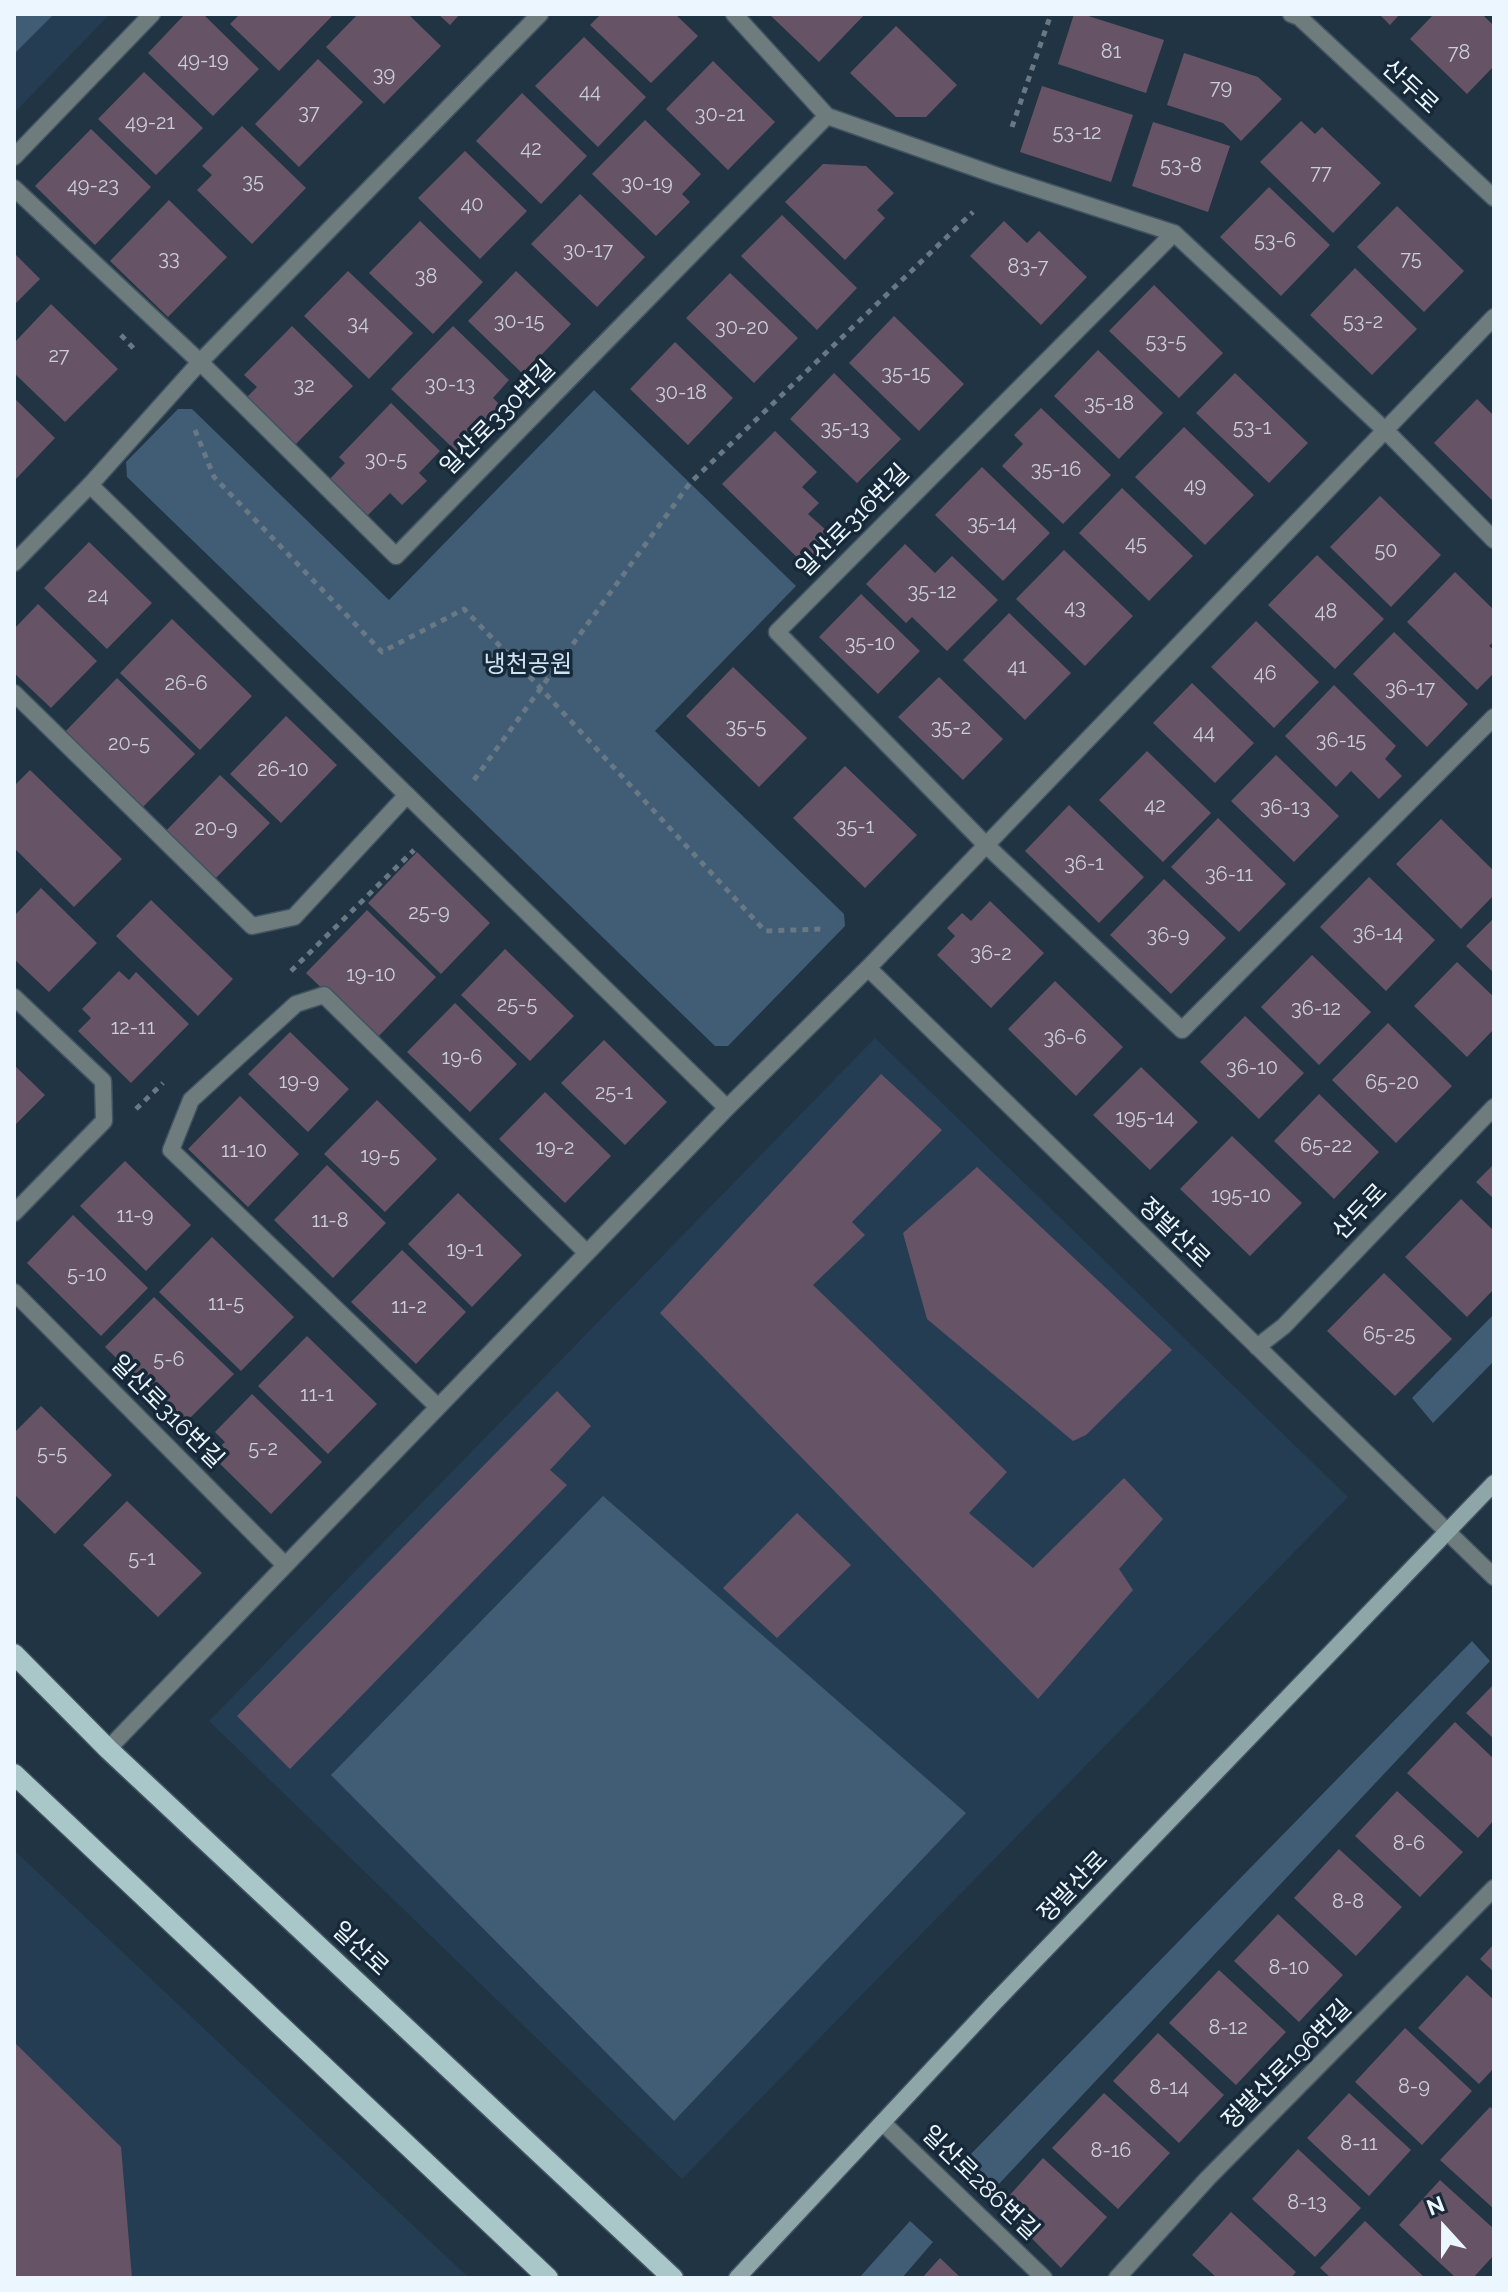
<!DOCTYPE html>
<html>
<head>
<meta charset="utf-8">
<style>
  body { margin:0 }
  #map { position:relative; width:1508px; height:2292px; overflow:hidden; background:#213443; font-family:Raleway,sans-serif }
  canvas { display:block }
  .frame { position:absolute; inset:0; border:16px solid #ecf6fe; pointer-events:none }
  .north { position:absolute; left:1404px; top:2188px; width:80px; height:80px; -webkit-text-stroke:6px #172939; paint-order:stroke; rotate:339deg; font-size:22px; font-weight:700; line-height:32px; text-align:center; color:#ecf6fe }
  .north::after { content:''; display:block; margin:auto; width:28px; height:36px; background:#ecf6fe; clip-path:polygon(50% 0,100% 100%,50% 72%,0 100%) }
</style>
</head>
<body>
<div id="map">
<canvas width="1508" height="2292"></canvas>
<div class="frame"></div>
<div class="north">N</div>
</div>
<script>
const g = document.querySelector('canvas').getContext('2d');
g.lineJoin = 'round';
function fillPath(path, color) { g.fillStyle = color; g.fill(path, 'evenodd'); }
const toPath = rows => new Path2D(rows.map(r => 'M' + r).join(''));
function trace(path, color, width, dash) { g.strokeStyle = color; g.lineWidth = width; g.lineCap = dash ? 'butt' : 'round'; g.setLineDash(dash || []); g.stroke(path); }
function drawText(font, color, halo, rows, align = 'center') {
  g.font = font + ' Raleway,"Noto Sans KR",sans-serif'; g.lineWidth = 7; g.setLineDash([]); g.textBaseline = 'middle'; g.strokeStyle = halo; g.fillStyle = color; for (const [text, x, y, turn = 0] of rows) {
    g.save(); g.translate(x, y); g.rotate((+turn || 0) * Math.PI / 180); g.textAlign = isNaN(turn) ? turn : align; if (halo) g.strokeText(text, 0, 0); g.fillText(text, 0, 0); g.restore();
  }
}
fillPath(toPath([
  [14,14,110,14,14,113],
  [875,1038,1348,1497,682,2179,209,1721],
  [14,1850,469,2278,14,2278]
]), '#243d52');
fillPath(toPath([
  [14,14,54,14,14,54],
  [594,390,796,586,655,731,844,914,845,926,728,1046,715,1046,127,477,126,462,178,409,192,409,389,600],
  [1494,1314,1494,1361,1433,1423,1412,1398],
  [603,1496,966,1813,674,2121,331,1775],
  [1472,1641,1490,1661,997,2186,967,2158],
  [910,2221,933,2242,902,2278,859,2278]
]), '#405d75');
fillPath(toPath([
  [185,14,203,14,259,69,213,116,148,53],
  [240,14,330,14,332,16,279,71,230,24],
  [358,14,408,14,441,46,384,104,326,47],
  [438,14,460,14,450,25],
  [601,14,675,14,698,36,651,83,590,25],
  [769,14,865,14,819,62],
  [1074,14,1082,14,1164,40,1146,93,1058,64],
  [1379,14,1400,14,1390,25],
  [1434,14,1482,14,1494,26,1494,66,1467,94,1410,39],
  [896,26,957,85,926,117,896,117,850,73],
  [584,37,646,97,598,147,535,86],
  [1184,53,1258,77,1282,99,1241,141,1223,123,1167,105],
  [318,59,363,102,299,167,255,124],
  [713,61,775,122,728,170,666,109],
  [144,72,203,128,156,175,98,119],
  [1042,86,1133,115,1111,182,1020,152],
  [522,93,587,156,541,204,476,141],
  [645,120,701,174,682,194,690,202,656,236,592,174],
  [1301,121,1315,134,1322,127,1381,183,1333,233,1260,162],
  [1153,122,1230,146,1208,212,1132,186],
  [242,126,306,188,252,244,197,190,212,175,202,166],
  [91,129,151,187,95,245,35,186],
  [465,151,527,211,480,259,418,198],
  [823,164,866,166,894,193,877,210,885,218,845,260,785,202],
  [1269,187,1330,245,1281,296,1220,237],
  [580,194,645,257,597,307,531,244],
  [169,200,227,257,168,317,110,261],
  [1397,206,1464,271,1424,312,1357,247],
  [782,215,857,288,817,330,741,256],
  [420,221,483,282,433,334,369,273],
  [1004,221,1027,243,1039,231,1087,277,1041,325,970,256],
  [14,253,40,279,14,305],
  [1355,268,1417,329,1372,375,1310,315],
  [348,271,413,333,369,379,304,316],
  [516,271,571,324,523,374,468,321],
  [730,273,798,338,754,383,686,318],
  [1154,285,1223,353,1179,398,1109,331],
  [51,304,118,369,65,422,14,373,14,343],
  [894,316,964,384,919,431,849,363],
  [292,326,353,386,293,447,244,400,257,387,244,375],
  [453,326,509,380,493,398,501,406,456,451,391,389],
  [675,342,733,398,688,445,630,389],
  [1098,350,1163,413,1119,459,1054,396],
  [834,373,901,439,857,483,790,419],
  [1235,373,1308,443,1269,483,1196,413],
  [14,398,55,438,14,481],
  [1477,399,1494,416,1494,502,1434,443],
  [391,403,440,451,419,473,427,481,402,505,390,493,366,517,328,481,345,463,339,457],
  [1041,408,1111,475,1063,524,1002,466,1023,444,1014,435],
  [1184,427,1254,495,1205,545,1135,477],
  [775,431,817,472,802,487,819,503,808,514,835,538,807,567,722,484],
  [982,467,1050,533,1003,581,935,515],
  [1122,488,1193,556,1149,601,1079,533],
  [1380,496,1441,555,1391,607,1330,547],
  [89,542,152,603,107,649,44,588],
  [905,544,935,573,952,556,998,600,947,651,912,617,906,623,866,584],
  [1064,550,1133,616,1085,666,1016,599],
  [1317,555,1384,619,1335,669,1268,605],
  [1455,572,1494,610,1494,641,1489,646,1494,650,1494,673,1477,690,1407,622],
  [861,594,920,651,878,694,819,637],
  [38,604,97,661,51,708,14,673,14,629],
  [1009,613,1071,673,1025,720,963,660],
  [172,619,252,696,200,750,120,673],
  [1256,621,1319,682,1274,728,1211,667],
  [1394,632,1468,704,1427,747,1353,674],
  [733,667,807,738,759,787,686,716],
  [939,677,1003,739,963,780,898,717],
  [117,678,195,754,141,809,63,734],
  [1192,683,1254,743,1215,783,1153,723],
  [1334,685,1396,746,1385,759,1402,776,1379,799,1351,771,1336,787,1285,736],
  [286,716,337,765,281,823,230,774],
  [1147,751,1211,813,1163,862,1099,800],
  [1276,755,1339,816,1294,862,1231,801],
  [845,766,917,835,865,888,793,818],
  [30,770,122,859,74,907,14,848,14,786],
  [220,775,270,823,211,883,162,835],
  [1069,805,1144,877,1099,923,1025,851],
  [1218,818,1286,884,1239,932,1171,867],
  [1441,819,1494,871,1494,895,1461,929,1396,864],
  [417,852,490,923,441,974,368,903],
  [1369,877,1435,940,1386,991,1320,927],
  [1164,879,1226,938,1171,994,1110,935],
  [41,888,97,943,49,992,14,959,14,916],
  [151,900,233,979,198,1016,116,936],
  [990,901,1044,953,991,1008,937,955,955,936,947,928,962,913,971,921],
  [367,910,436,977,375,1040,306,973],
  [1494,918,1494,973,1466,946],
  [505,949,574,1016,530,1061,461,995],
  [1312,955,1371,1012,1319,1065,1261,1007],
  [1457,962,1494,997,1494,1029,1467,1057,1414,1006],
  [119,971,129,980,136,972,189,1024,131,1083,78,1031,91,1018,82,1009],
  [1055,981,1123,1047,1076,1096,1008,1029],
  [455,1003,517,1064,470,1112,407,1052],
  [1245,1016,1304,1073,1259,1119,1200,1062],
  [1388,1023,1452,1086,1396,1143,1332,1080],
  [290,1032,349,1089,308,1132,248,1074],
  [604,1040,667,1102,625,1145,561,1083],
  [14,1065,45,1095,14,1126],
  [1141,1067,1198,1122,1150,1170,1093,1115],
  [881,1074,942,1130,852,1222,865,1235,813,1285,1007,1472,969,1513,1033,1568,1124,1478,1163,1519,1119,1569,1133,1590,1038,1699,660,1313],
  [545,1092,611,1156,565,1203,499,1139],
  [1319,1094,1379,1152,1334,1199,1274,1141],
  [240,1096,299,1154,248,1207,188,1149],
  [377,1100,437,1159,385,1212,324,1154],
  [1232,1136,1302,1203,1250,1256,1180,1189],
  [125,1161,191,1225,146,1271,80,1206],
  [1494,1164,1494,1199,1476,1182],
  [327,1165,386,1223,333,1278,274,1220],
  [977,1167,1172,1350,1086,1435,1073,1441,927,1319,903,1233],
  [458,1193,522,1255,472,1307,408,1244],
  [1461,1199,1494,1231,1494,1289,1467,1317,1405,1257],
  [73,1215,148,1288,101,1336,27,1263],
  [212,1237,294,1317,241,1371,159,1292],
  [402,1250,466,1312,416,1364,351,1302],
  [1384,1273,1452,1339,1395,1396,1327,1331],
  [154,1297,234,1374,184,1424,105,1347],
  [307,1336,377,1404,328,1454,258,1386],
  [557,1391,591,1426,550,1470,567,1485,290,1769,237,1716],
  [252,1394,322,1462,271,1514,211,1455,225,1442,215,1432],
  [41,1406,112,1475,55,1534,14,1494,14,1433],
  [127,1501,202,1573,158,1617,83,1545],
  [797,1513,851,1565,777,1638,723,1588],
  [1494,1684,1494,1739,1466,1713],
  [1455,1722,1494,1759,1494,1820,1478,1838,1407,1773],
  [1397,1791,1463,1852,1420,1897,1355,1836],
  [1339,1849,1402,1907,1356,1956,1294,1898],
  [1278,1914,1343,1975,1299,2022,1234,1961],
  [1494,1944,1494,1972,1480,1959],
  [1219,1970,1286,2032,1236,2085,1169,2023],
  [1467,1975,1494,2000,1494,2068,1479,2084,1418,2028],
  [1405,2028,1472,2091,1422,2145,1355,2082],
  [1158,2033,1224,2095,1179,2143,1113,2081],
  [14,2042,121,2147,132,2278,14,2278],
  [1104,2093,1170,2153,1118,2209,1052,2148],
  [1349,2093,1411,2150,1369,2196,1307,2138],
  [1490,2107,1494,2110,1494,2209,1440,2160],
  [1298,2149,1361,2208,1315,2257,1252,2199],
  [1043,2158,1107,2217,1061,2268,1000,2206],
  [1440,2180,1494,2229,1494,2255,1473,2278,1456,2278,1399,2225],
  [1231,2212,1296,2272,1291,2278,1217,2278,1192,2255],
  [1365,2221,1425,2278,1331,2278,1320,2268],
  [940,2258,961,2278,922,2278]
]), '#665466');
const lane = toPath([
  [90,485,407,795]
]);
const street = toPath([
  [734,14,827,116,998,176,1174,233,1386,431,1494,540],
  [1291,14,1299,17,1494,198],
  [14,157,152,14],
  [14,188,200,362,396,556,827,116],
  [1174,233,777,632,986,845,1182,1030,1494,717],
  [14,563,90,485,200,362,540,14],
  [14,693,252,926,294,917,407,795,727,1108],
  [868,968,1494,1577],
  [14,997,103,1081,104,1121,14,1213],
  [14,1292,285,1565],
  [1257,1347,1284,1326,1494,1107],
  [438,1407,171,1150,191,1100,296,1004,324,995,587,1253],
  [108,1749,727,1108,868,968,1494,317],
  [883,2123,1044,2278],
  [1117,2278,1208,2178,1494,1888]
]);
const secondary = toPath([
  [737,2278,995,2002,1494,1483]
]);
const primary = toPath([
  [14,1654,108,1749,673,2278],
  [14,1774,548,2278]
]);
trace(lane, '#415361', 19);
trace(street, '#415361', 19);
trace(secondary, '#415361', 19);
trace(primary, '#415361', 23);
trace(toPath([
  [1012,127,1051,14],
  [121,335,135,350],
  [195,430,214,477,382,652,464,609,531,678,765,931,821,929],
  [474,780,690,483,973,212],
  [291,971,414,850],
  [136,1109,163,1083]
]), '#687884', 5, [6, 6]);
trace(lane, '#6e7c7d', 16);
trace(street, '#6e7c7d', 16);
trace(secondary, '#8fa6a8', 16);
trace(primary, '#a9c7c9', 20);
drawText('20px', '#caced8', null, [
  ["81",1111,52],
  ["78",1459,53],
  ["49-19",203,61],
  ["39",384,75],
  ["79",1221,88],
  ["44",590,92],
  ["37",309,113],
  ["30-21",720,115],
  ["49-21",150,123],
  ["53-12",1077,133],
  ["42",531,149],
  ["53-8",1181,166],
  ["77",1321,173],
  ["35",253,182],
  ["30-19",647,184],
  ["49-23",93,186],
  ["40",472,205],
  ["53-6",1275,241],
  ["30-17",588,251],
  ["33",169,259],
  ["75",1411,259],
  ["83-7",1028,267],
  ["38",426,277],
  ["30-15",519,322],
  ["53-2",1363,322],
  ["34",358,324],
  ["30-20",742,328],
  ["53-5",1166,342],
  ["27",59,356],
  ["35-15",906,374],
  ["30-13",450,385],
  ["32",304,386],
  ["30-18",681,393],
  ["35-18",1109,404],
  ["53-1",1252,428],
  ["35-13",845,429],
  ["30-5",386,460],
  ["35-16",1056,470],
  ["49",1195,486],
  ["35-14",992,524],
  ["45",1136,544],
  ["50",1386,551],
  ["35-12",932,592],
  ["24",98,596],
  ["43",1075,608],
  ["48",1326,612],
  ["35-10",870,644],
  ["41",1017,667],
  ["46",1265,674],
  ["26-6",186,684],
  ["36-17",1410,689],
  ["35-5",746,727],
  ["35-2",951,728],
  ["44",1204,733],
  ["36-15",1341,741],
  ["20-5",129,744],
  ["26-10",283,770],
  ["42",1155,806],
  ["36-13",1285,808],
  ["35-1",855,827],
  ["20-9",216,829],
  ["36-1",1084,864],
  ["36-11",1229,875],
  ["25-9",429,913],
  ["36-14",1378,934],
  ["36-9",1168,936],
  ["36-2",991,954],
  ["19-10",371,975],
  ["25-5",517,1005],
  ["36-12",1316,1009],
  ["12-11",133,1028],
  ["36-6",1065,1038],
  ["19-6",462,1058],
  ["36-10",1252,1068],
  ["19-9",299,1082],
  ["65-20",1392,1083],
  ["25-1",614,1093],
  ["195-14",1145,1118],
  ["65-22",1326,1146],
  ["19-2",555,1148],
  ["11-10",244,1151],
  ["19-5",380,1156],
  ["195-10",1241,1196],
  ["11-9",135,1216],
  ["11-8",330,1221],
  ["19-1",465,1250],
  ["5-10",87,1275],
  ["11-5",226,1304],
  ["11-2",409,1307],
  ["65-25",1389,1335],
  ["5-6",169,1360],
  ["11-1",317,1395],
  ["5-2",263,1449],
  ["5-5",52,1454],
  ["5-1",142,1559],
  ["8-6",1409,1844],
  ["8-8",1348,1902],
  ["8-10",1289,1968],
  ["8-12",1228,2028],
  ["8-9",1414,2087],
  ["8-14",1169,2088],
  ["8-11",1359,2144],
  ["8-16",1111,2151],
  ["8-13",1307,2203]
]);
drawText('24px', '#ecf6fe', '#172939', [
  ["산두로",1410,87,43],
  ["일산로330번길",498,418,-45],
  ["일산로316번길",853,521,-45],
  ["산두로",1360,1212,-46],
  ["정발산로",1174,1233,44],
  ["일산로316번길",167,1412,45],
  ["정발산로",1073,1887,-46],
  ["일산로",360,1949,43],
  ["정발산로196번길",1287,2065,-45],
  ["일산로286번길",980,2183,44]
]);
drawText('24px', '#cde3f6', '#172939', [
  ["냉천공원",528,665]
]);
</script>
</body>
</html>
